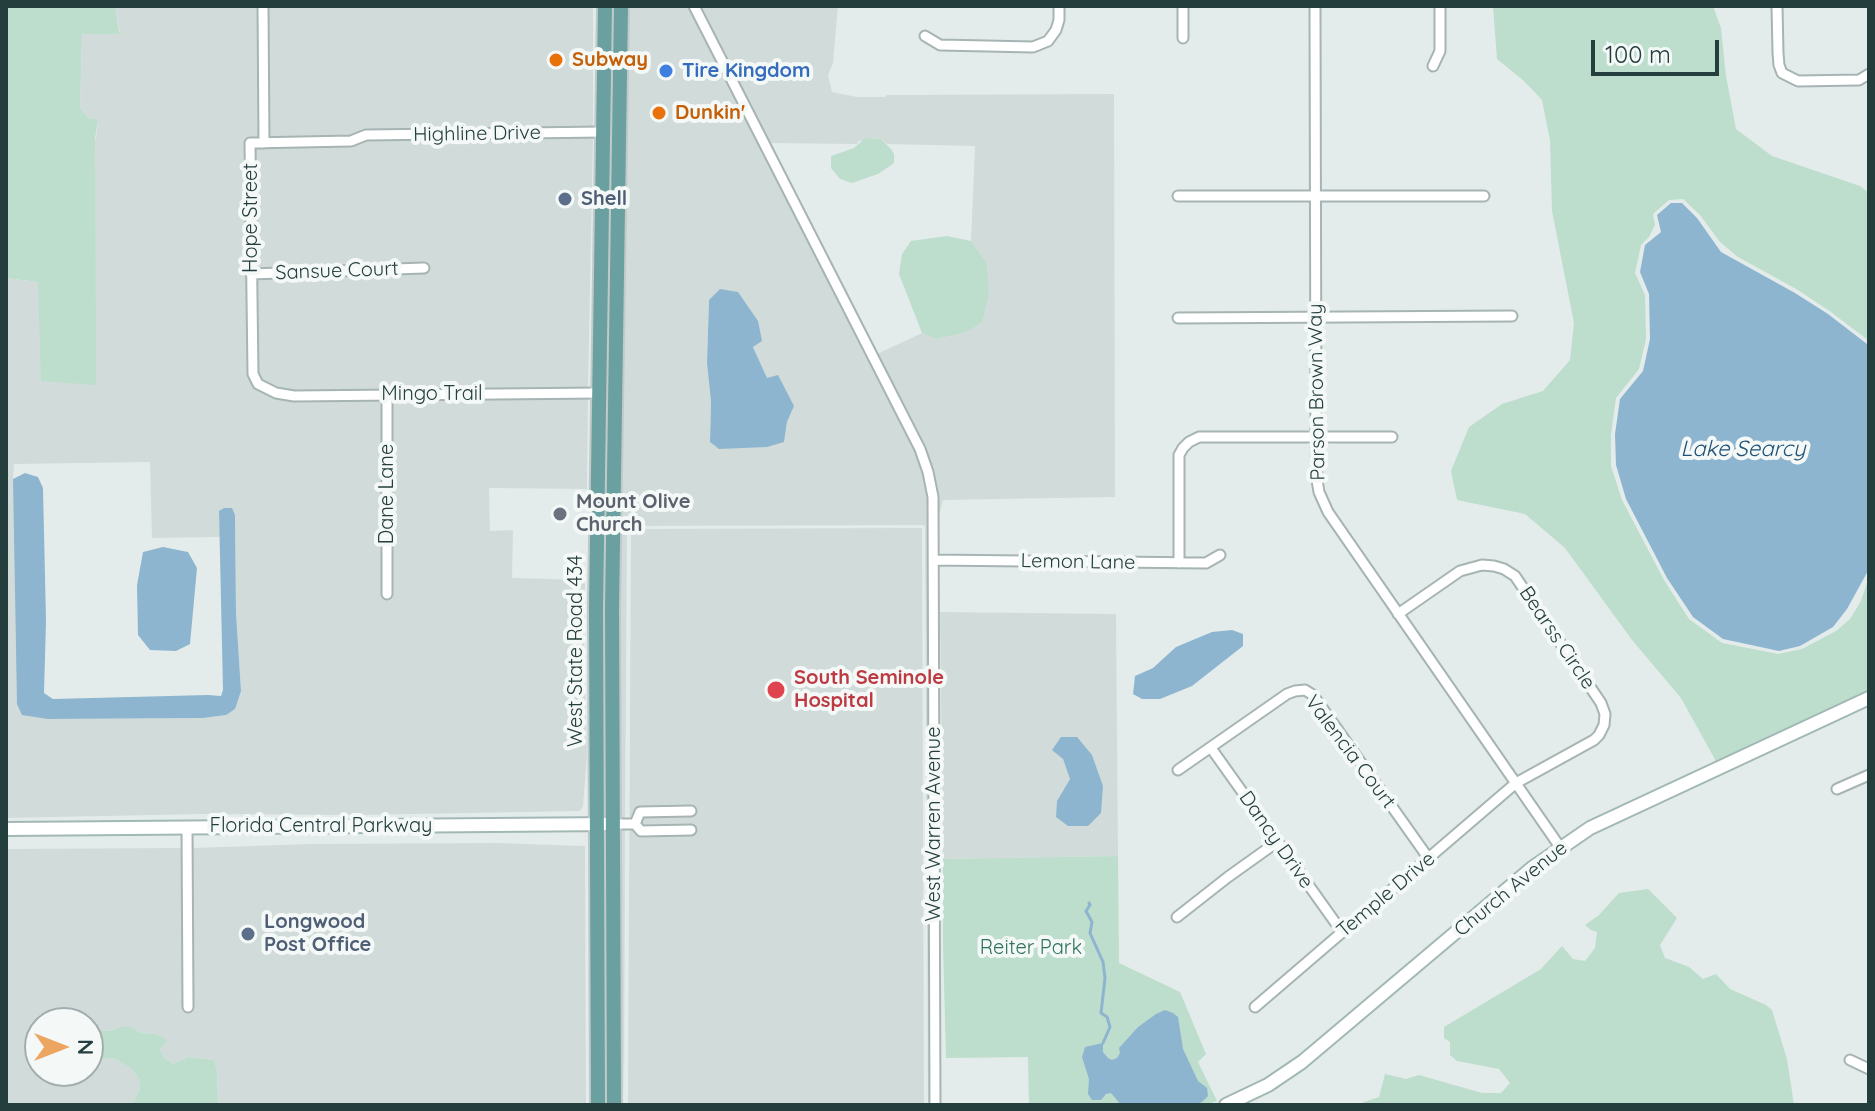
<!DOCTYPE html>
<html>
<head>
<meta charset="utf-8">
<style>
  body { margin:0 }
  #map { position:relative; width:1875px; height:1111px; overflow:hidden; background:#e3eceb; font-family:Quicksand,sans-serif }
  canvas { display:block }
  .frame { position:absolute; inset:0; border:8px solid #243d3d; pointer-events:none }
  .north { position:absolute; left:24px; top:1007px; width:80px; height:80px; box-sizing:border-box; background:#f4f9f8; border:2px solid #a1aead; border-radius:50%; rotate:90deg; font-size:22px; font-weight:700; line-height:32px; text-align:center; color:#243d3d }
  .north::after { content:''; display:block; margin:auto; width:28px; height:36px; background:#eca662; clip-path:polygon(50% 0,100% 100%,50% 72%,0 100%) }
  .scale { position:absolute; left:1591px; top:40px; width:128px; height:36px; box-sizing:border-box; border:4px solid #243d3d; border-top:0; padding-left:10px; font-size:24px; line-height:28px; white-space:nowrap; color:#243d3d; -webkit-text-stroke:6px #f4f9f8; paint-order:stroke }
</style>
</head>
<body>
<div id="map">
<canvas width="1875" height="1111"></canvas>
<div class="frame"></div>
<div class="north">N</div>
<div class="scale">100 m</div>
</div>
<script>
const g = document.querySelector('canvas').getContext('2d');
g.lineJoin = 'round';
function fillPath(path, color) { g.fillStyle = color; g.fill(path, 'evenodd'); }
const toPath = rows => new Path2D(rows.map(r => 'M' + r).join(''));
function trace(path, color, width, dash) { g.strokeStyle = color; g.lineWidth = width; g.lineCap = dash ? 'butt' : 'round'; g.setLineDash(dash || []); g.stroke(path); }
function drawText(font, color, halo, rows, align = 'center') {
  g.font = font + ' Quicksand,sans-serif'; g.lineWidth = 8; g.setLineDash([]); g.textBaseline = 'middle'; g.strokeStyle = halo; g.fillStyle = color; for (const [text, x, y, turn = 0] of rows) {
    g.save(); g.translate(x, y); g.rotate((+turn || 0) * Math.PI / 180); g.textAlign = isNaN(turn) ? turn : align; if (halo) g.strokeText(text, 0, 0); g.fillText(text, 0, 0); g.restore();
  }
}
fillPath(toPath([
  [115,6,258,6,259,138,250,139,245,143,248,374,256,388,275,397,294,401,382,398,382,598,392,598,392,398,588,397,587,489,489,488,490,531,513,530,512,578,585,580,584,642,587,756,583,806,580,811,357,815,202,814,6,818,6,278,38,282,96,138,98,120,89,119,80,108,82,34,120,34],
  [150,462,152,538,220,537,219,512,235,515,236,613,241,691,226,715,203,718,48,719,13,479,14,464],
  [268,6,593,6,593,128,350,137,269,138],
  [629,6,688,6,915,450,923,473,928,497,930,1105,928,1105,925,526,922,525,629,526,627,529,625,819,621,819,619,583],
  [709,300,762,341,753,346,767,379,794,406,787,422,784,442,710,442,711,402,707,363],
  [699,6,838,6,833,63,828,75,832,92,857,97,885,97,887,95,1114,94,1115,497,943,500,938,519,938,496,926,450,877,354,922,333,937,339,964,333,989,293,987,263,971,241,975,146,887,144,881,139,875,138,859,141,857,144,769,143],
  [593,137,588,389,294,392,277,389,262,381,258,373,256,278,429,271,428,263,256,269,255,147,349,147,368,139],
  [922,528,924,1105,628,1105,631,529],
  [940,612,1116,614,1118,856,943,859],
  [1063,759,1101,813,1057,801,1070,779],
  [621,828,625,828,624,1105,620,884],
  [496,843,585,846,586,1105,218,1105,217,1071,214,1060,188,1057,173,1064,165,1059,161,1052,160,1049,166,1042,156,1034,141,1033,130,1027,120,1027,112,1031,88,1029,88,1023,40,1023,40,1071,88,1071,88,1058,113,1058,132,1069,140,1080,140,1088,134,1103,133,1105,6,1105,6,849,182,848,184,1011,193,1011,192,848,311,844]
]), '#d1dcda');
fillPath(toPath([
  [6,6,115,6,119,32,122,34,82,34,80,108,89,119,98,119,95,139,96,385,41,381,38,282,6,278],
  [1493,6,1713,6,1721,28,1726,76,1736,129,1772,156,1860,186,1869,193,1869,341,1831,312,1798,290,1738,257,1720,242,1700,215,1683,199,1669,200,1654,213,1653,215,1655,225,1649,237,1641,245,1635,273,1645,295,1646,339,1639,369,1616,398,1611,434,1611,466,1622,500,1664,580,1689,619,1722,643,1778,654,1802,649,1836,631,1850,619,1861,601,1869,577,1869,694,1717,763,1681,698,1632,640,1565,548,1525,514,1457,500,1451,471,1469,427,1502,404,1543,391,1570,360,1574,323,1552,211,1550,140,1542,100,1524,81,1497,59],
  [870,138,881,139,891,149,894,154,894,163,878,174,852,183,840,179,831,168,831,156,854,148,864,139],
  [947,236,971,241,987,263,989,293,982,322,964,333,937,339,922,333,899,274,902,254,911,241],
  [1118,856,1119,963,1180,992,1206,1054,1198,1062,1217,1101,1205,1105,1029,1105,1028,1057,946,1058,943,944,943,859],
  [1648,889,1677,918,1660,945,1665,958,1689,967,1703,979,1716,974,1730,989,1766,1005,1772,1010,1787,1059,1794,1105,1361,1105,1364,1102,1379,1097,1385,1074,1406,1079,1419,1075,1482,1093,1501,1093,1510,1083,1499,1069,1457,1061,1450,1055,1450,1042,1444,1038,1444,1027,1541,969,1562,946,1573,959,1585,961,1595,948,1597,932,1591,930,1585,925,1599,915,1619,893],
  [120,1027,130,1027,141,1033,156,1034,166,1039,166,1042,160,1049,161,1052,165,1059,173,1064,188,1057,214,1060,217,1071,218,1105,133,1105,140,1088,140,1080,132,1069,113,1058,88,1058,88,1029,112,1031]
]), '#bdddcd');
fillPath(toPath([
  [1671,203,1682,203,1697,218,1721,252,1795,293,1828,314,1867,344,1869,359,1869,569,1847,609,1833,627,1800,646,1779,651,1723,639,1693,617,1667,578,1626,499,1616,465,1615,434,1620,399,1643,371,1650,339,1649,294,1640,272,1645,245,1661,232,1657,215],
  [720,289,738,292,758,321,762,341,753,347,767,378,778,375,794,406,787,422,784,442,767,447,719,449,710,442,711,402,707,363,709,300],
  [25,473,38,477,43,488,46,621,44,693,53,699,208,695,221,696,223,690,219,511,224,508,232,508,235,515,236,613,241,691,235,709,226,715,203,718,48,719,22,715,17,704,13,479],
  [163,547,188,552,197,568,190,644,176,651,150,650,138,635,137,585,143,552],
  [1232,630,1243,634,1243,646,1192,686,1160,699,1142,699,1133,694,1135,676,1153,668,1176,647,1212,632],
  [1061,737,1077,737,1092,755,1103,786,1101,813,1088,826,1068,826,1056,817,1057,801,1070,779,1063,759,1052,750],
  [1165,1010,1173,1013,1178,1017,1183,1049,1198,1081,1207,1088,1208,1096,1202,1102,1194,1105,1121,1105,1111,1093,1106,1094,1101,1100,1092,1100,1088,1094,1089,1079,1082,1057,1085,1047,1103,1043,1103,1052,1108,1058,1112,1060,1117,1058,1120,1053,1119,1048,1138,1027,1156,1014]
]), '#8eb5cf');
trace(toPath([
  [1089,903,1090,905,1086,911,1092,922,1090,933,1103,962,1105,978,1101,1013,1107,1017,1110,1027,1103,1043]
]), '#8eb5cf', 3);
const street = toPath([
  [263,6,264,143],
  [694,6,920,449,928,472,933,497,935,1105],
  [1315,6,1316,437,1317,480,1319,492,1328,512,1560,847],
  [1777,6,1778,53,1779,65,1782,73,1798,81,1859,80,1869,74],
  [925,36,940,45,1033,47,1048,41,1056,30,1059,20,1059,6],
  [1183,38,1183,6],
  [1433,66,1440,51,1440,6],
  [1178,196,1484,196],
  [251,274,424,268],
  [1178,318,1512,316],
  [599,393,294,396,276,393,258,384,253,374,250,143,351,141,366,135,603,132],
  [387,394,387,594],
  [933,560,1206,563,1220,555],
  [1179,563,1179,455,1183,448,1189,442,1199,437,1392,437],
  [1211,748,1342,932],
  [1178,770,1287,694,1295,691,1305,690,1313,695,1429,859],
  [1837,789,1869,775],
  [613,824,635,824,641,831,691,830],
  [635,824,640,812,691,811],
  [187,827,188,1007],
  [1177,917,1228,877,1277,842],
  [1255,1007,1516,783,1594,740,1599,735,1604,725,1605,714,1601,703,1515,576,1504,569,1494,566,1482,565,1460,571,1398,614],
  [1850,1060,1869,1069]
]);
const secondary = toPath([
  [6,829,613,824],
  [1226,1105,1268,1085,1302,1062,1532,868,1590,828,1869,698]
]);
const primary = toPath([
  [598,1105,596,608,605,6],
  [614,1105,612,609,621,6]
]);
trace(street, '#a6b4b3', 13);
trace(secondary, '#a2b8b5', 16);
trace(primary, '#c2c9c9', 18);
trace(street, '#fff', 9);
trace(secondary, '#fff', 12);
trace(primary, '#6aa09f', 14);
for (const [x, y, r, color] of [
  [556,60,8,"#e8710a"],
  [666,71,8,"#3f7fe0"],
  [659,113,8,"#e8710a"],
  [565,199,8,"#5c6f8a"],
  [560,514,8,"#6b7280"],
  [776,690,10,"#e0444e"],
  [248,934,8,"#5c6f8a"]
]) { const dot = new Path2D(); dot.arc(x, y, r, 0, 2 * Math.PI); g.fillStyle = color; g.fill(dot); trace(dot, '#f4f9f8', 3); }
drawText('bold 20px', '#c56008', '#f4f9f8', [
  ["Subway",572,60],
  ["Dunkin'",675,113]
], 'left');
drawText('bold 20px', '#366cbe', '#f4f9f8', [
  ["Tire Kingdom",682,71]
], 'left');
drawText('20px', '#243d3d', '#f4f9f8', [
  ["Highline Drive",477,134,-1],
  ["Hope Street",251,218,-90],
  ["Sansue Court",337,271,-2],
  ["Parson Brown Way",1317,392,-91],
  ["Mingo Trail",432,394],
  ["Dane Lane",387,494,-90],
  ["Lemon Lane",1078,562,1],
  ["Bearss Circle",1557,638,56],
  ["West State Road 434",576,651,-90],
  ["Valencia Court",1350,752,53],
  ["West Warren Avenue",934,824,-90],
  ["Florida Central Parkway",321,826],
  ["Dancy Drive",1276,840,55],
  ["Church Avenue",1511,889,-39],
  ["Temple Drive",1386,895,-40]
]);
drawText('bold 20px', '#4e5e75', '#f4f9f8', [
  ["Shell",581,199],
  ["Longwood",264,922],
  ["Post Office",264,945]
], 'left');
drawText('bold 20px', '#5b616d', '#f4f9f8', [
  ["Mount Olive",576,502],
  ["Church",576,525]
], 'left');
drawText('bold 20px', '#be3a42', '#f4f9f8', [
  ["South Seminole",794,678],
  ["Hospital",794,701]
], 'left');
drawText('20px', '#2f725a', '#f4f9f8', [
  ["Reiter Park",1031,948]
]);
drawText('italic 22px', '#205377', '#f4f9f8', [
  ["Lake Searcy",1743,449]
]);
</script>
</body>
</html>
